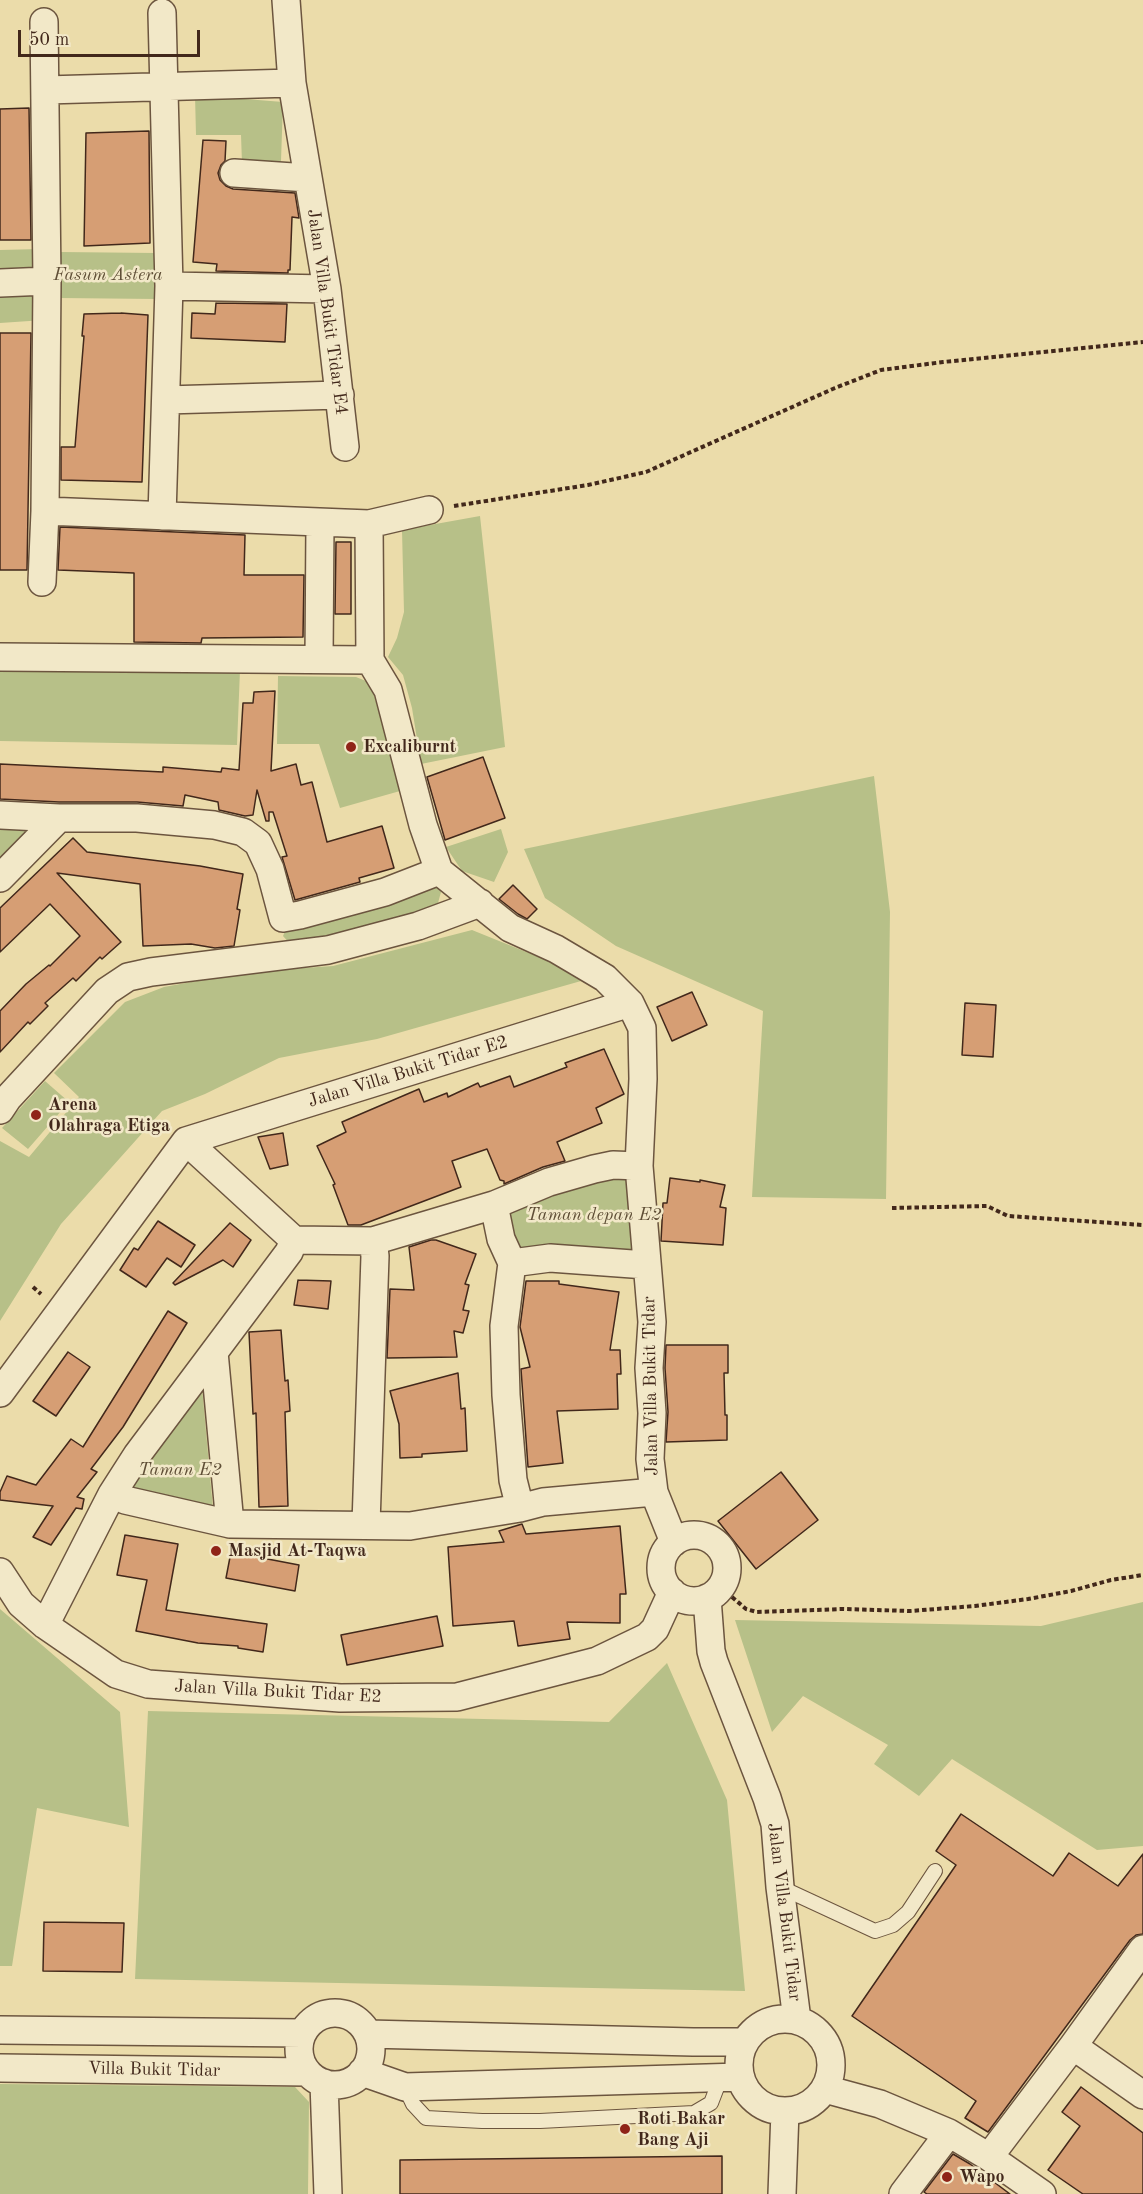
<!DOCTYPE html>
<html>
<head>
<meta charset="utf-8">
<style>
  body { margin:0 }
  #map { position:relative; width:1143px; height:2194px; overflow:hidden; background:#ebdcaa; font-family:"Old Standard TT",serif }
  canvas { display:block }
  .scale { position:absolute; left:18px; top:30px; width:182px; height:27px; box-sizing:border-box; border:3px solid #42281b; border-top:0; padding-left:8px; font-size:18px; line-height:21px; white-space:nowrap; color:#42281b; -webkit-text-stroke:4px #f2e8c8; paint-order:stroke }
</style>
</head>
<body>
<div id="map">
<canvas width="1143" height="2194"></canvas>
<div class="scale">50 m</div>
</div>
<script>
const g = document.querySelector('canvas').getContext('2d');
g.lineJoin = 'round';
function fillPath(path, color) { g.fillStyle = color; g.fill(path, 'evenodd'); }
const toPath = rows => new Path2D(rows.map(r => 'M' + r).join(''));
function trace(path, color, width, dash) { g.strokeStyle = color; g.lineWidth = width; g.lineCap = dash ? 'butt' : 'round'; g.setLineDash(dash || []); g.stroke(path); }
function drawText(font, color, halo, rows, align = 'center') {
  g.font = font + ' "Old Standard TT",serif'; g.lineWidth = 5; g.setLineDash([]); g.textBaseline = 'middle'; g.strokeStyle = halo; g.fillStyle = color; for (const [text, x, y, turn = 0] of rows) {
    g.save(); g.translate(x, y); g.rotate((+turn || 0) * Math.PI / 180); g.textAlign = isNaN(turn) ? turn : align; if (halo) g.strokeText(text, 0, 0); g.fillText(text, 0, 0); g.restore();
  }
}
fillPath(toPath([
  [195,95,283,102,281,161,242,163,241,135,196,135],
  [39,249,42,267,0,269,0,250],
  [60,252,156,253,156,299,60,298],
  [41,290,44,320,0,323,0,292],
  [480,516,505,747,421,764,412,708,403,675,388,657,397,638,404,612,402,530],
  [0,664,240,670,237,745,0,741],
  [278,676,356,677,366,681,373,691,400,791,340,808,319,744,277,744],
  [874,776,890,912,886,1199,752,1197,763,1011,616,946,545,898,524,849],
  [0,829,29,831,0,860],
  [501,829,508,852,494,882,462,871,446,847],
  [435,884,441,892,438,903,414,916,292,946,283,936,288,924],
  [472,930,546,960,581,981,377,1039,279,1058,205,1094,162,1111,61,1224,0,1321,0,1141,29,1157,79,1097,54,1073,125,1002,164,987,246,972,333,966],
  [45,1081,69,1102,28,1149,2,1128],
  [628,1178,633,1251,518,1250,507,1211,593,1180],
  [202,1387,213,1509,129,1489],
  [1143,1602,1143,1846,1097,1850,952,1759,919,1796,874,1764,888,1745,803,1696,772,1732,735,1620,1041,1626],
  [0,1609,120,1712,129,1827,37,1808,12,1966,0,1966],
  [667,1663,727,1800,745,1991,135,1979,148,1711,609,1722],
  [0,2084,295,2087,309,2102,308,2194,0,2194]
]), '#b7c088');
const building = toPath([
  [29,108,31,240,0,240,0,109,29,108],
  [149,131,150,243,84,246,86,133,149,131],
  [203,140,226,141,225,161,221,165,218,173,220,180,226,186,233,189,295,193,299,218,292,217,290,270,288,270,288,273,216,271,217,264,193,262,203,140],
  [216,303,287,304,285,342,191,338,192,313,215,314,216,303],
  [121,313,148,315,142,482,61,480,61,447,75,447,84,336,82,336,84,314,121,313],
  [0,333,31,333,27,570,0,570,0,333],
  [60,527,245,535,244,575,304,575,303,637,202,638,201,643,134,642,134,573,58,570,60,527],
  [336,542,351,542,351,614,335,614,336,542],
  [275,691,271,771,296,764,301,785,312,782,327,842,382,826,394,868,359,878,360,882,295,900,282,857,287,856,273,812,269,812,269,821,266,821,257,790,253,815,245,816,219,810,218,802,185,795,183,806,137,802,59,802,0,799,0,764,163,772,163,767,221,772,222,768,239,770,243,703,253,703,254,692,275,691],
  [483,757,505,818,445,840,427,777,483,757],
  [73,838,87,852,200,866,243,874,237,909,240,910,234,946,215,948,191,944,143,946,140,884,57,873,121,942,102,959,100,957,76,981,73,978,45,1003,48,1006,30,1024,28,1022,0,1052,0,1011,26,984,49,965,50,966,80,936,50,904,0,952,0,908,73,838],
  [513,885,537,909,527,919,518,914,499,899,513,885],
  [692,992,707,1025,672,1041,657,1007,692,992],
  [965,1003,996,1005,993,1057,962,1055,965,1003],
  [604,1049,624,1094,596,1108,602,1123,557,1142,565,1161,543,1167,504,1184,504,1181,500,1180,487,1149,452,1161,461,1187,361,1225,348,1225,333,1185,335,1184,317,1146,346,1132,342,1122,419,1089,424,1102,447,1093,448,1097,478,1083,480,1087,510,1076,514,1087,567,1067,565,1063,604,1049],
  [283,1133,288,1165,270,1169,258,1137,283,1133],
  [670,1178,700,1182,700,1180,725,1185,720,1207,726,1208,723,1245,661,1241,663,1203,667,1203,670,1178],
  [158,1221,195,1245,181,1267,167,1258,146,1287,120,1270,134,1248,138,1250,158,1221],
  [230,1223,251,1240,233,1267,223,1260,175,1285,173,1283,230,1223],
  [431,1240,436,1240,476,1254,465,1284,469,1285,463,1310,469,1311,463,1333,454,1331,457,1357,387,1358,390,1289,414,1290,409,1247,431,1240],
  [298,1280,331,1281,328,1309,294,1305,298,1280],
  [526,1281,559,1281,559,1284,619,1292,610,1350,620,1350,621,1374,617,1374,618,1409,557,1411,563,1463,528,1467,521,1369,530,1367,520,1327,526,1281],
  [168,1311,187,1323,123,1427,91,1469,97,1472,77,1497,84,1499,82,1509,76,1508,51,1545,33,1537,53,1506,0,1500,0,1492,7,1476,36,1485,71,1439,83,1447,168,1311],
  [281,1330,285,1381,288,1380,290,1411,285,1412,288,1506,259,1507,256,1413,253,1414,249,1332,281,1330],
  [666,1345,728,1345,728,1373,724,1373,725,1415,727,1415,727,1440,666,1442,668,1412,665,1368,666,1345],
  [68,1352,90,1367,56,1416,33,1401,68,1352],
  [458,1373,461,1409,465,1408,467,1451,422,1454,422,1457,400,1458,399,1424,390,1391,458,1373],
  [781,1472,818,1520,756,1569,718,1521,781,1472],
  [522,1524,526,1534,620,1526,626,1594,620,1594,620,1623,567,1622,570,1639,518,1646,514,1621,453,1626,448,1547,504,1542,499,1531,522,1524],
  [125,1535,178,1544,166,1610,267,1624,263,1652,238,1648,238,1646,198,1643,136,1631,147,1580,117,1575,125,1535],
  [231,1552,299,1565,295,1591,226,1578,231,1552],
  [437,1616,443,1646,347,1665,341,1635,437,1616],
  [961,1814,1053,1876,1069,1853,1118,1886,1143,1854,1143,1934,1136,1935,1130,1940,988,2132,965,2118,976,2101,852,2016,956,1865,936,1851,961,1814],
  [44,1922,124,1923,122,1972,43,1971,44,1922],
  [1081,2087,1143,2133,1143,2194,1083,2194,1048,2170,1080,2126,1062,2112,1081,2087],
  [953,2154,970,2164,1010,2194,927,2194,924,2192,953,2154],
  [722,2156,722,2194,400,2194,400,2160,722,2156]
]);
fillPath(building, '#d69e74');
trace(building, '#42281b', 1.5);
const lane = toPath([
  [780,1887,875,1931,893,1925,908,1912,935,1871],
  [405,2087,413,2104,426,2118,482,2121,540,2121,694,2113,711,2103,721,2077]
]);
const street = toPath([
  [286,0,292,83,327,289,345,447],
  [162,13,169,286,162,516],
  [46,90,292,83],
  [234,173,308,178],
  [0,283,47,281],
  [169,286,327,289],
  [166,400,340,395],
  [45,511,369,524,429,510],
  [369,524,370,660],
  [42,582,45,511,47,281,44,22],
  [0,657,370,660],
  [319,659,320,523],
  [370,660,388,690,423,825,439,871,510,928,556,949,605,978,630,1003,642,1028,643,1079,639,1166,652,1322,649,1368,652,1413,650,1459,654,1492,674,1542],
  [0,815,59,818,137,818,214,825,243,832,258,843,270,869,283,918,300,915,385,892,439,871],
  [0,878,59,818],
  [0,1110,8,1098,107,991,128,977,151,972,328,950,418,926,480,903],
  [186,1141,294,1240,373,1241,494,1205],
  [512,1263,550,1258,646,1265],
  [214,1352,230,1524,410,1526,520,1508,543,1502,654,1492],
  [0,1393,186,1141,630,1003],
  [112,1494,125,1500,230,1524],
  [520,1508,513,1480,506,1395,504,1326,512,1263,501,1239,494,1205,549,1182,594,1169,613,1165,639,1166],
  [366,1524,375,1256,373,1241],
  '661 1568a33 33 0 1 1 66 0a33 33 0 1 1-66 0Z',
  [0,1572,21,1604,45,1625,116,1674,148,1684,340,1698,457,1697,597,1661,647,1637,655,1629,672,1592],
  [707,1598,711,1651,714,1662,767,1798,775,1824,780,1887,797,2020],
  [45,1625,112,1494,137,1455,289,1252,294,1240],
  '299 2049a36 36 0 1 1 72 0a36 36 0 1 1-72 0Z',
  '739 2065a46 46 0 1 1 92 0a46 46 0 1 1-92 0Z',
  [0,2030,302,2033],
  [368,2034,693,2042,745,2042],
  [1073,2046,1143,2095],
  [0,2068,307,2072],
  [362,2072,405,2087,740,2077],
  [324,2083,328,2194],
  [825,2089,880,2104,949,2133,989,2157,1042,2194],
  [989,2157,1073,2046,1143,1949],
  [782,2194,785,2111],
  [903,2194,949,2133]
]);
trace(lane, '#6c553f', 16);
trace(street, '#6c553f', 30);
trace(toPath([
  [454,506,588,485,646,472,835,388,881,370,943,362,1143,342],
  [892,1208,987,1206,1008,1216,1143,1225],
  [33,1287,41,1294],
  [732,1597,746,1609,757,1612,843,1609,910,1611,975,1606,1028,1599,1071,1591,1111,1580,1143,1575]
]), '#42281b', 4, [4.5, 3]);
trace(lane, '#f2e8c8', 14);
trace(street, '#f2e8c8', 27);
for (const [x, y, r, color] of [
  [351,747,6,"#8f2418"],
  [36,1115,6,"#8f2418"],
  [216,1551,6,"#8f2418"],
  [625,2129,6,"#8f2418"],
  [947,2177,6,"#8f2418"]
]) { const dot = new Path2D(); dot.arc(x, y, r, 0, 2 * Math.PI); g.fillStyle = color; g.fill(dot); trace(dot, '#f2e8c8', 2); }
drawText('italic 18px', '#5f4e36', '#f2e8c8', [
  ["Fasum Astera",108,275],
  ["Taman depan E2",594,1215],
  ["Taman E2",180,1470]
]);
drawText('18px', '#42281b', '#f2e8c8', [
  ["Jalan Villa Bukit Tidar E4",327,312,82],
  ["Jalan Villa Bukit Tidar E2",408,1072,-17],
  ["Jalan Villa Bukit Tidar",651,1386,-91],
  ["Jalan Villa Bukit Tidar E2",278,1692,3],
  ["Jalan Villa Bukit Tidar",784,1912,83],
  ["Villa Bukit Tidar",154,2070,1]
]);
drawText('bold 18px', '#42281b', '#f2e8c8', [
  ["Excaliburnt",363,747],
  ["Arena",48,1105],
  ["Olahraga Etiga",48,1126],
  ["Masjid At-Taqwa",228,1551],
  ["Roti Bakar",637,2119],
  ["Bang Aji",637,2140],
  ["Wapo",959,2177]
], 'left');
</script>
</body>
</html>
